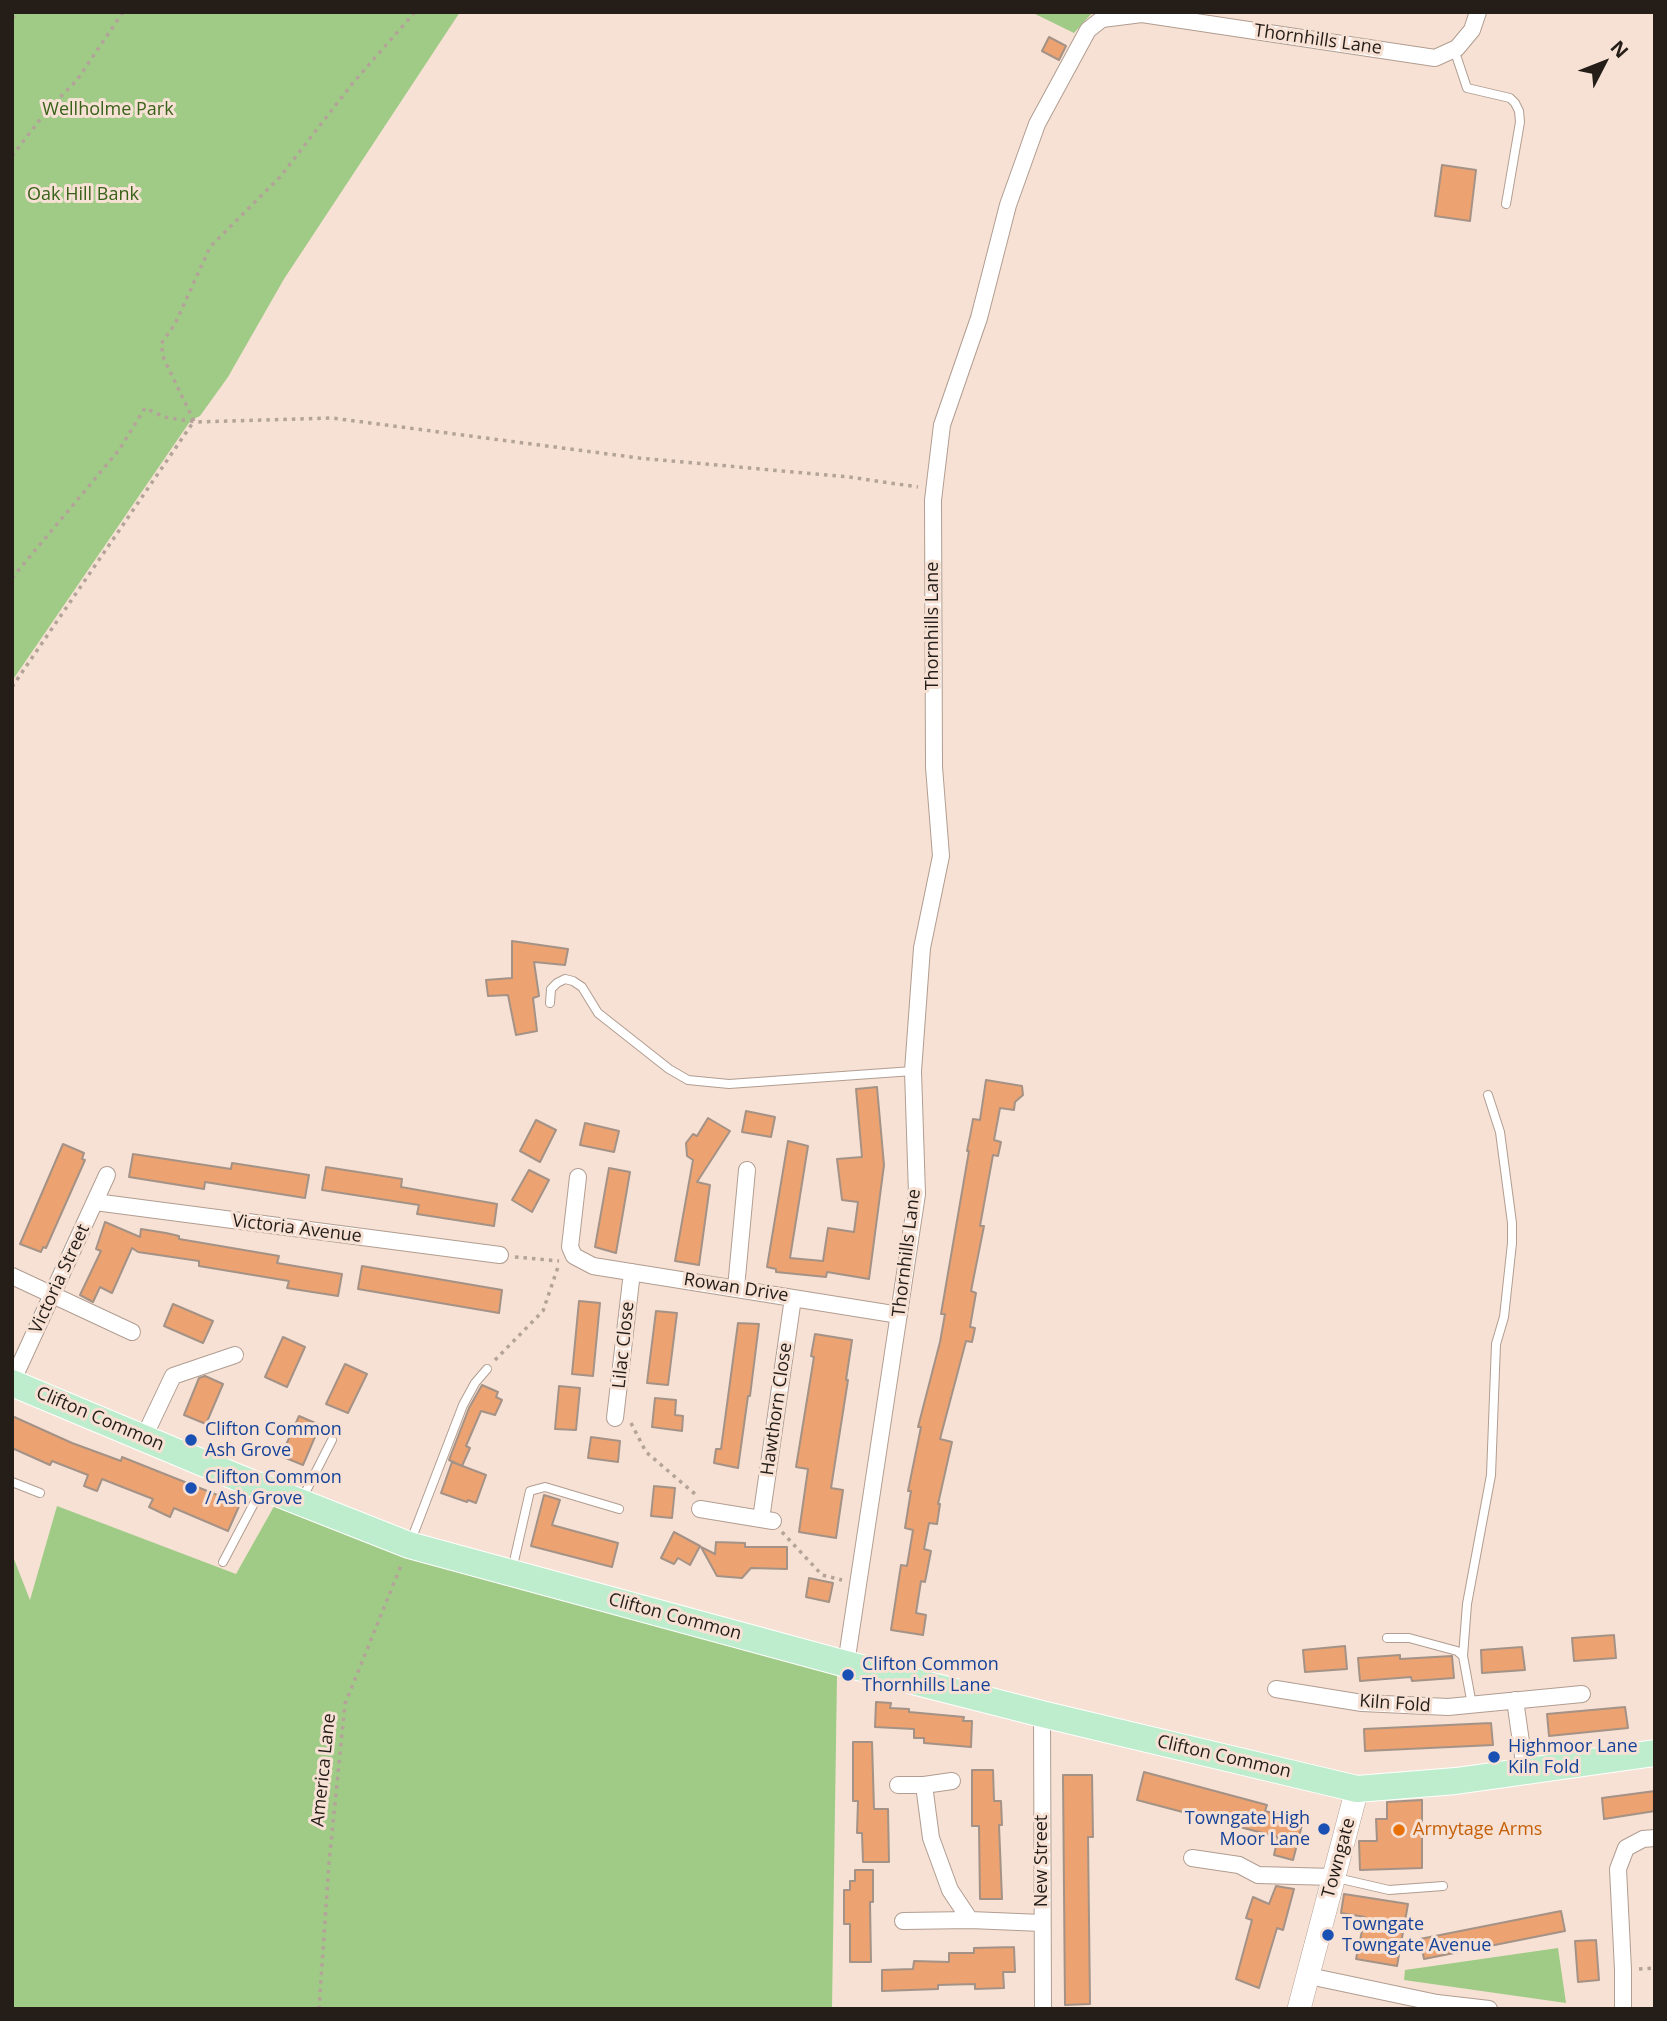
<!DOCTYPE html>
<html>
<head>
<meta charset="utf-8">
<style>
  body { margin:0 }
  #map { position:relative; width:1667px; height:2021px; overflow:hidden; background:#f6e1d4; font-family:"Open Sans",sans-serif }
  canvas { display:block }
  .frame { position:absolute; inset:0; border:14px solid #241d18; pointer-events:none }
  .north { position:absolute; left:1569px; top:28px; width:70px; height:70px; -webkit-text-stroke:5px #f6e1d4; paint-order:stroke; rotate:48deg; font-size:19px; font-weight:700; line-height:28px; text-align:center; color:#241d18 }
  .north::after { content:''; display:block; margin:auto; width:24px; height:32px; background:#241d18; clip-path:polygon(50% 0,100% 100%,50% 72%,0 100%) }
</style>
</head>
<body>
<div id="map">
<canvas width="1667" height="2021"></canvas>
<div class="frame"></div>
<div class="north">N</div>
</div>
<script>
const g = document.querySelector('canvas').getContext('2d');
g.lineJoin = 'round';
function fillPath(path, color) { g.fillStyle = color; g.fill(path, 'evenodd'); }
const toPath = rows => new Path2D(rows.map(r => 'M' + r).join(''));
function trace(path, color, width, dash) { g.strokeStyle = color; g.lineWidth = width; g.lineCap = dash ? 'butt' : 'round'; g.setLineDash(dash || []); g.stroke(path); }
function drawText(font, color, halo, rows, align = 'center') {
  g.font = font + ' "Open Sans",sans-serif'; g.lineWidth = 6; g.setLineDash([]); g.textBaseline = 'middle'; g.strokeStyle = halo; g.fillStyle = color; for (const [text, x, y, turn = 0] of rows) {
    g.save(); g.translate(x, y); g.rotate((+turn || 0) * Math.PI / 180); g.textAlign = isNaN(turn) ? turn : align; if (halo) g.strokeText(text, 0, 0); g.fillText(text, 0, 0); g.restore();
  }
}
fillPath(toPath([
  [12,12,460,12,284,279,228,377,200,416,191,420,12,681],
  [1031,12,1093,12,1074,33],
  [281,1494,846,1664,837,1675,832,2009,12,2009,12,1554,30,1600,57,1506,236,1574],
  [1558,1948,1566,2003,1404,1980,1405,1970]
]), '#a0cb87');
const building = toPath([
  [1049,37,1066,46,1059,60,1042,51,1049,37],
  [1442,165,1476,170,1470,221,1435,216,1442,165],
  [512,941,568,949,565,965,534,962,539,996,533,998,537,1031,516,1035,508,995,488,996,486,980,512,978,512,941],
  [986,1080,1022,1086,1023,1095,1015,1102,1014,1110,1000,1108,994,1140,1001,1142,998,1156,993,1155,980,1226,984,1226,971,1291,976,1293,970,1327,975,1328,972,1342,966,1341,940,1439,952,1442,938,1504,940,1504,937,1524,929,1523,924,1549,931,1551,925,1582,921,1581,916,1613,926,1615,923,1635,891,1630,901,1565,907,1566,913,1530,905,1528,911,1491,908,1491,921,1427,918,1427,940,1342,945,1314,941,1314,969,1151,967,1151,970,1136,973,1119,980,1120,986,1080],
  [877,1087,884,1165,869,1279,827,1272,826,1277,776,1272,776,1269,767,1267,788,1141,808,1146,790,1258,823,1261,828,1228,854,1232,858,1202,842,1200,837,1159,862,1157,856,1089,877,1087],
  [746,1111,775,1117,771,1137,742,1132,746,1111],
  [708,1118,730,1131,697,1182,710,1185,699,1265,675,1261,693,1160,687,1156,686,1143,693,1134,697,1136,708,1118],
  [536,1120,556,1130,540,1162,520,1151,536,1120],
  [585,1123,619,1131,614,1152,580,1145,585,1123],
  [63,1144,84,1153,82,1159,85,1160,46,1248,43,1247,41,1252,20,1244,63,1144],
  [133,1154,231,1169,232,1163,309,1175,305,1198,205,1182,204,1189,129,1177,133,1154],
  [326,1167,402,1179,401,1187,497,1204,494,1226,417,1214,419,1205,322,1190,326,1167],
  [609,1168,630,1172,616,1253,595,1247,609,1168],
  [529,1170,549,1180,532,1212,512,1200,529,1170],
  [105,1222,140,1237,141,1229,166,1233,179,1236,179,1239,279,1256,277,1263,342,1274,338,1296,287,1288,289,1281,199,1266,199,1261,138,1252,132,1248,112,1293,100,1287,93,1302,80,1295,101,1251,96,1249,105,1222],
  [362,1266,502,1290,499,1313,358,1289,362,1266],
  [579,1301,600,1303,593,1376,572,1374,579,1301],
  [173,1304,213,1321,203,1343,164,1326,173,1304],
  [656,1311,677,1313,668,1385,647,1383,656,1311],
  [738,1323,759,1324,750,1396,748,1396,738,1468,714,1463,716,1449,721,1449,738,1323],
  [815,1334,852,1340,846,1380,848,1380,831,1488,843,1490,836,1538,799,1532,808,1469,796,1467,814,1357,811,1356,815,1334],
  [283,1337,305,1347,287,1387,265,1377,283,1337],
  [345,1364,367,1374,348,1413,326,1404,345,1364],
  [205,1376,223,1384,206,1424,184,1415,199,1378,205,1376],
  [482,1385,498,1392,496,1397,502,1400,495,1415,481,1411,466,1446,470,1448,462,1466,449,1460,469,1408,482,1385],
  [559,1386,580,1388,576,1430,555,1429,559,1386],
  [655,1398,676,1400,675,1415,683,1416,682,1431,652,1427,655,1398],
  [12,1416,72,1443,121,1461,122,1457,240,1504,228,1531,174,1508,170,1517,149,1507,153,1499,102,1479,97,1491,84,1486,88,1475,52,1461,50,1465,12,1448,12,1416],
  [299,1416,320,1425,303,1465,281,1456,299,1416],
  [591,1437,620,1441,618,1462,588,1458,591,1437],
  [452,1462,486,1475,476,1503,468,1500,467,1502,441,1493,452,1462],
  [654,1486,675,1488,672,1518,651,1516,654,1486],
  [544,1495,560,1500,552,1525,618,1543,612,1567,531,1546,544,1495],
  [674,1532,700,1546,690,1565,678,1558,674,1564,661,1558,674,1532],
  [716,1542,745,1543,745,1547,787,1547,787,1569,751,1568,742,1578,717,1576,701,1547,715,1554,716,1542],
  [809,1578,833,1583,829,1602,806,1597,809,1578],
  [1614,1635,1616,1658,1574,1661,1572,1638,1614,1635],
  [1345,1646,1347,1669,1305,1672,1303,1650,1345,1646],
  [1522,1647,1525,1670,1482,1673,1481,1650,1522,1647],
  [1400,1655,1400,1659,1452,1656,1454,1678,1412,1681,1411,1677,1360,1681,1358,1658,1400,1655],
  [876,1702,891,1703,890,1708,909,1709,909,1712,964,1717,963,1721,972,1721,971,1747,924,1743,924,1738,914,1738,914,1729,875,1727,876,1702],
  [1625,1707,1628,1728,1549,1736,1547,1714,1625,1707],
  [1491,1723,1493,1745,1365,1751,1364,1729,1491,1723],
  [853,1742,872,1742,874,1809,888,1809,889,1862,863,1862,862,1833,857,1833,858,1801,853,1801,853,1742],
  [972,1770,993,1770,994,1801,1001,1801,1002,1825,999,1825,1002,1899,980,1899,979,1826,972,1826,972,1770],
  [1144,1772,1267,1805,1265,1811,1303,1821,1293,1860,1274,1855,1278,1837,1137,1800,1144,1772],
  [1063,1775,1092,1775,1093,1837,1088,1837,1090,2004,1065,2005,1063,1775],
  [1655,1791,1655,1811,1604,1819,1602,1798,1655,1791],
  [1422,1800,1422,1868,1360,1870,1359,1841,1377,1841,1376,1819,1387,1819,1387,1802,1422,1800],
  [855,1870,873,1870,873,1902,870,1902,871,1962,850,1962,850,1924,844,1924,844,1890,850,1890,850,1881,855,1881,855,1870],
  [1276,1886,1294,1889,1283,1930,1277,1928,1259,1988,1236,1979,1252,1920,1246,1918,1253,1897,1269,1904,1276,1886],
  [1344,1894,1408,1904,1397,1966,1356,1959,1365,1917,1341,1913,1344,1894],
  [1561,1911,1565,1931,1424,1959,1420,1939,1561,1911],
  [1596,1940,1599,1980,1578,1982,1575,1941,1596,1940],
  [1014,1947,1015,1972,1003,1972,1004,1988,975,1989,975,1984,938,1985,938,1989,882,1991,882,1970,913,1969,914,1961,949,1962,949,1953,974,1953,974,1948,1014,1947]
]);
fillPath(building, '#eca371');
trace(building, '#a59286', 2);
const lane = toPath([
  [1454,49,1467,88,1510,98,1515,103,1519,111,1520,122,1506,204],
  [550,1003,551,989,557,983,565,979,573,981,582,987,598,1013,669,1069,688,1080,729,1084,913,1071],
  [12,1482,40,1493],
  [302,1499,332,1440],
  [410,1543,463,1405,475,1383,487,1369],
  [223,1562,260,1492],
  [512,1570,530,1491,545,1487,619,1509],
  [1387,1638,1409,1638,1457,1651,1463,1656,1472,1705],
  [1463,1656,1467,1604,1491,1475,1496,1344,1504,1317,1512,1243,1512,1223,1500,1132,1488,1095],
  [1337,1878,1389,1890,1443,1886]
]);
const street = toPath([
  [578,1177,570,1247,574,1256,593,1266,899,1315],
  [95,1202,500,1255],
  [12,1276,132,1332],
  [736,1288,747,1170],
  [12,1382,107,1175],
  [615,1418,632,1272],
  [144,1437,173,1376,235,1355],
  [700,1509,773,1521],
  [761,1519,793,1298],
  [846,1664,917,1194,913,1071,922,948,941,856,934,767,933,500,942,425,979,318,1008,205,1037,124,1088,30,1102,19,1142,14,1435,58,1457,48,1472,30,1478,12],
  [1276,1689,1362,1703,1448,1707,1582,1694],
  [1515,1700,1525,1770],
  [1042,1714,1043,2009],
  [898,1785,924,1785,952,1781],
  [924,1785,931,1838,950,1890,970,1920,1042,1923],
  [1192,1858,1239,1865,1258,1875,1334,1877],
  [903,1921,970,1920],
  [1309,1976,1437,2003,1489,2009],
  [1623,2009,1623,1970,1618,1869,1626,1848,1643,1839,1655,1838]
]);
const secondary = toPath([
  [1299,2009,1357,1789]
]);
const primary = toPath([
  [12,1383,234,1476,409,1545,846,1664,1042,1714,1357,1789,1456,1781,1655,1753]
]);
trace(lane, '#b19d91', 10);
trace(street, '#b19d91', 18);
trace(secondary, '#b19d91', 24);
trace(primary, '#fff', 28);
trace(toPath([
  [12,18,19,12],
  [12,156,45,113,77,80,123,12],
  [194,421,164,359,161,344,175,324,210,247,280,177,352,84,415,12],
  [12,578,119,450,145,408,164,417,197,422,332,418,639,458,849,477,918,487],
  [12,687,194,421],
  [515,1257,559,1261],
  [495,1360,543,1311,559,1264],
  [631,1423,646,1452,695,1494],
  [782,1532,822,1575,842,1580],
  [1639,1969,1655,1968],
  [319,2009,329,1863,345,1704,402,1563]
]), '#b4a399', 3.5, [3.5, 5]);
trace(lane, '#fff', 8);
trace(street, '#fff', 16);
trace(secondary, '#fff', 23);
trace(primary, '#beedcd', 26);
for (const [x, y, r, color] of [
  [191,1440,7,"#1a4fb4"],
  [191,1488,7,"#1a4fb4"],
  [848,1675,7,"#1a4fb4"],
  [1494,1757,7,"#1a4fb4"],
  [1324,1829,7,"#1a4fb4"],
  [1399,1830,7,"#e8710a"],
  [1328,1935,7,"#1a4fb4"]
]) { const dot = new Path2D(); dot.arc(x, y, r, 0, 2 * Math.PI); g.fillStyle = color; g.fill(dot); trace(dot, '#f6e1d4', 2.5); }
drawText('18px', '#241d18', '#f6e1d4', [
  ["Thornhills Lane",1318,40,8],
  ["Thornhills Lane",933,626,-90],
  ["Victoria Avenue",297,1229,7],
  ["Thornhills Lane",907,1253,-83],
  ["Victoria Street",60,1279,-65],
  ["Rowan Drive",736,1288,9],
  ["Lilac Close",624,1345,-84],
  ["Hawthorn Close",777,1409,-82],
  ["Clifton Common",100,1419,23],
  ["Clifton Common",675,1617,15],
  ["Kiln Fold",1395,1704,4],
  ["Clifton Common",1224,1757,13],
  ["America Lane",324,1770,-84],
  ["Towngate",1339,1858,-75],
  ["New Street",1042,1861,-90]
]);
drawText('18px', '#386119', '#f6e1d4', [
  ["Wellholme Park",108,110],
  ["Oak Hill Bank",83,195]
]);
drawText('18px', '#164399', '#f6e1d4', [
  ["Clifton Common",205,1430],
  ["Ash Grove",205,1451],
  ["Clifton Common",205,1478],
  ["/ Ash Grove",205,1499],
  ["Clifton Common",862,1665],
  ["Thornhills Lane",862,1686],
  ["Highmoor Lane",1508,1747],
  ["Kiln Fold",1508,1768],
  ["Towngate High",1310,1819,"right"],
  ["Moor Lane",1310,1840,"right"],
  ["Towngate",1342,1925],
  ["Towngate Avenue",1342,1946]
], 'left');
drawText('18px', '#c56008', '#f6e1d4', [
  ["Armytage Arms",1413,1830]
], 'left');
</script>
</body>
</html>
